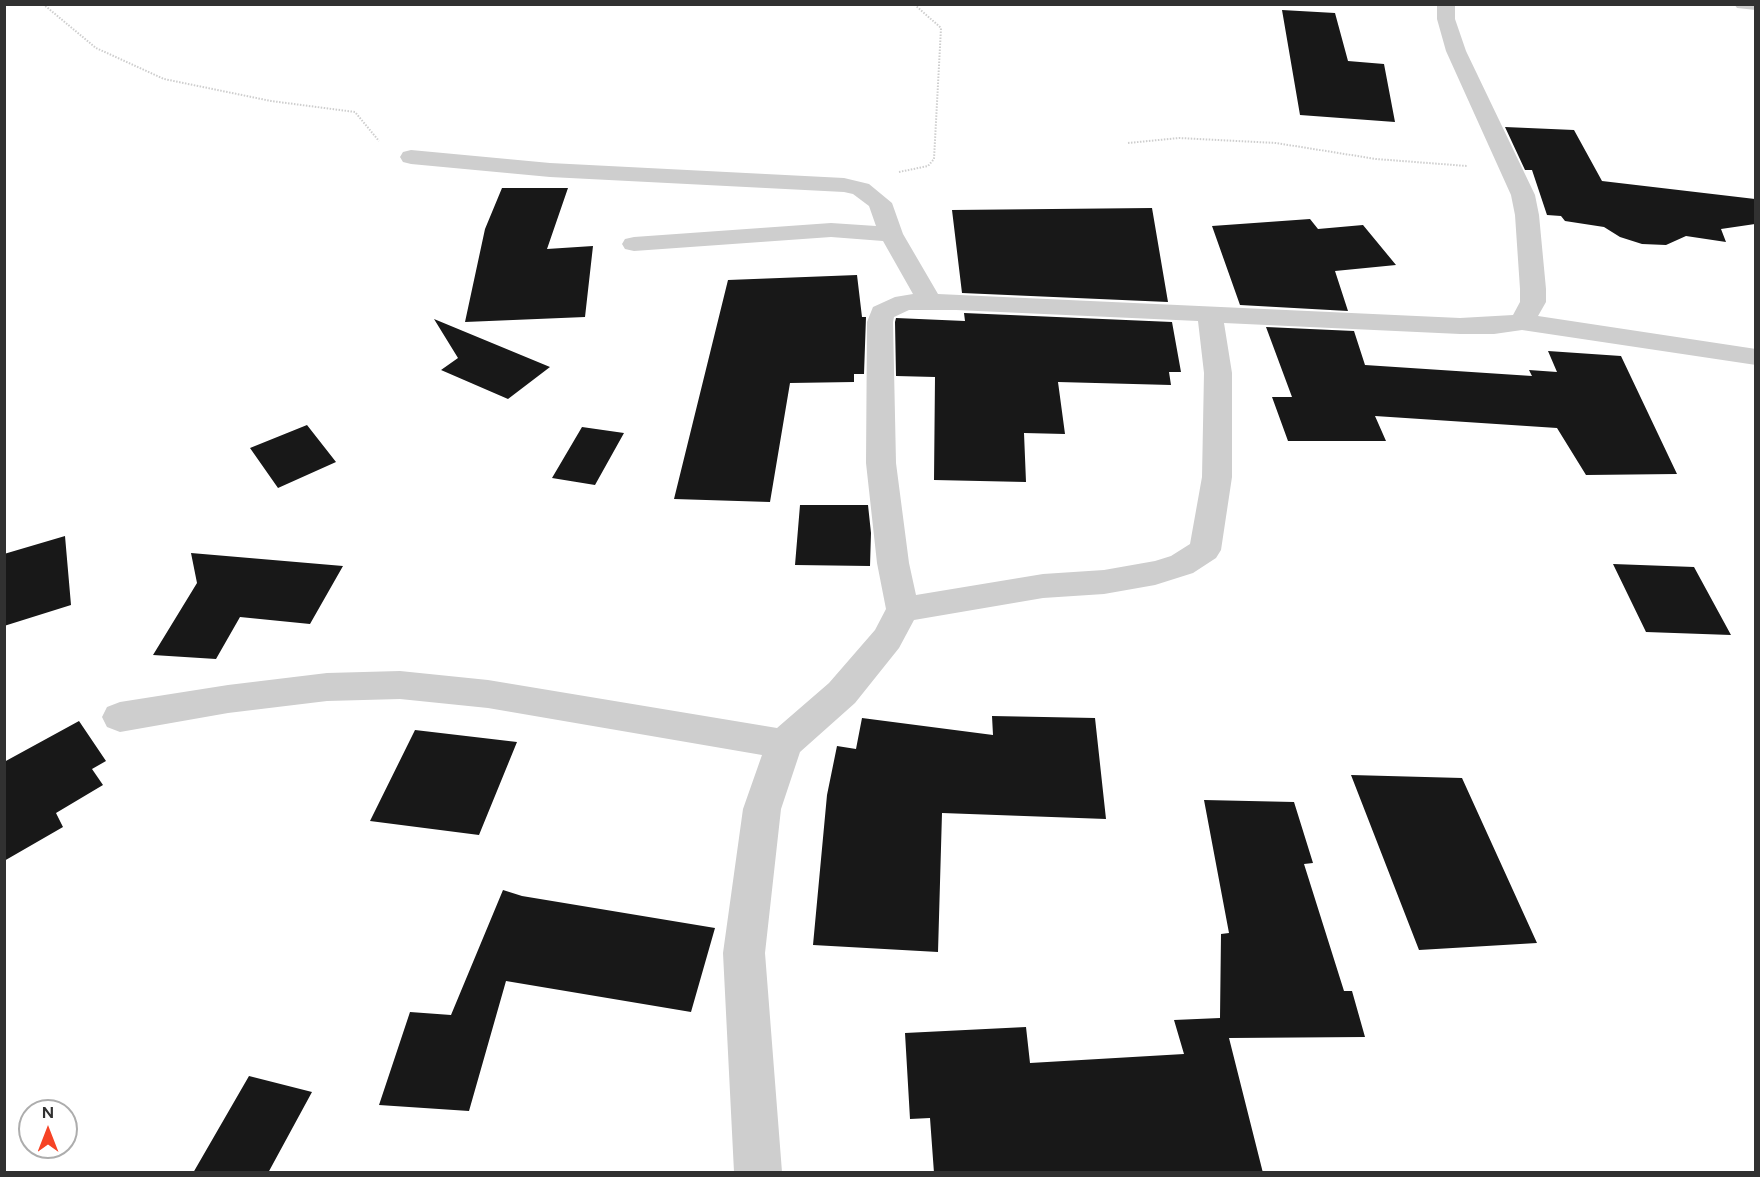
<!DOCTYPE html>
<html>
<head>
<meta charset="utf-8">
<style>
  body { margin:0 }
  #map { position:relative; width:1760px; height:1177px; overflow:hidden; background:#fff; font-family:Figtree,sans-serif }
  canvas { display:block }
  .frame { position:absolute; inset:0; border:6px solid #313131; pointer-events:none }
  .north { position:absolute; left:18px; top:1099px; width:60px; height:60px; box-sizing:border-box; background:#fff; border:2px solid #adadad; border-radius:50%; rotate:0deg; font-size:16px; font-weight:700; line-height:24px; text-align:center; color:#313131 }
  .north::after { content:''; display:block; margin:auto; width:21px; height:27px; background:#f64325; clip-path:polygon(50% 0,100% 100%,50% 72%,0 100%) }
</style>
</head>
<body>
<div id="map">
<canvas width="1760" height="1177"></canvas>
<div class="frame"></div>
<div class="north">N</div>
</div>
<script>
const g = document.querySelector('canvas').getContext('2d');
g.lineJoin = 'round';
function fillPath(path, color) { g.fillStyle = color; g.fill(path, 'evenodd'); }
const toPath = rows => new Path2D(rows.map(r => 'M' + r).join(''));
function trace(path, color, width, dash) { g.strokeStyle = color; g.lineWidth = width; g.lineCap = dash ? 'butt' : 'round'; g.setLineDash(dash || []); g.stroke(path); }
fillPath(toPath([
  [1282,10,1335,13,1348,61,1384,64,1395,122,1300,115],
  [1505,127,1574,130,1602,181,1755,199,1755,224,1721,229,1726,242,1686,236,1666,245,1642,244,1620,237,1604,227,1565,221,1561,216,1547,215,1532,170,1525,170],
  [502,188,568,188,547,249,593,246,585,317,465,322,485,229],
  [1152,208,1168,302,962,293,952,210],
  [1310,219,1318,229,1363,225,1396,265,1335,271,1348,311,1240,305,1212,226],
  [857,275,862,317,866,317,864,374,854,374,854,382,790,383,770,502,674,499,728,280],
  [964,313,1172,322,1181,372,1169,372,1171,385,1058,382,1065,434,1024,433,1026,482,934,480,935,377,896,376,895,322,896,318,965,321],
  [434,319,550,367,508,399,441,370,458,358],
  [1266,327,1354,331,1365,365,1532,376,1529,370,1557,372,1548,351,1621,356,1677,474,1586,475,1557,428,1375,416,1386,441,1288,441,1272,397,1292,397],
  [307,425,336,462,278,488,250,448],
  [582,427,624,433,595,485,552,478],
  [800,505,868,505,871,533,870,566,795,565],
  [65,536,71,605,4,626,4,554],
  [191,553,343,566,310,624,240,617,216,659,153,655,197,583],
  [1613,564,1694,567,1731,635,1646,632],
  [992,716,1095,718,1106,819,942,813,938,952,813,945,827,795,837,746,856,749,862,718,993,735],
  [79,721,106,761,92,769,103,785,56,813,63,827,4,861,4,762],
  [415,730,517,742,479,835,370,821],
  [1351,775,1462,778,1537,943,1419,950],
  [1204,800,1294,802,1313,863,1304,864,1344,991,1352,991,1365,1037,1229,1038,1263,1173,934,1173,930,1118,910,1119,905,1033,1026,1027,1030,1063,1184,1054,1174,1020,1220,1018,1221,934,1229,933],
  [503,890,522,896,715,928,691,1012,506,981,469,1111,379,1105,410,1012,451,1015],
  [249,1076,312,1092,268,1173,193,1173]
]), '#181818');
trace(toPath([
  [43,4,96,48,164,79,271,101,355,112,379,141],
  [1128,143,1179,138,1276,143,1376,159,1467,166],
  [899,172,928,166,934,159,941,28,914,4]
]), '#cecece', 2, [1.5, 1.5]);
fillPath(toPath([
  [1437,4,1455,4,1455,19,1466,51,1535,195,1539,215,1546,289,1546,302,1538,316,1756,349,1756,365,1522,330,1494,334,1460,334,1224,323,1232,373,1232,477,1221,550,1216,558,1193,573,1155,585,1104,594,1043,598,914,620,899,648,855,703,800,752,781,809,765,953,782,1172,734,1172,723,953,743,809,762,755,488,708,400,699,327,701,228,713,120,732,107,727,102,717,107,707,120,702,228,685,327,673,400,671,488,680,777,728,829,683,875,630,886,609,877,563,866,463,867,322,873,307,895,297,913,294,883,241,831,237,634,251,625,249,622,244,625,239,634,237,831,223,876,226,869,206,853,194,844,192,550,177,411,164,403,162,400,157,403,152,411,150,550,163,844,178,869,184,892,203,903,234,938,294,1460,318,1513,315,1520,302,1520,289,1515,215,1511,195,1446,51,1437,19,1437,4],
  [909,310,956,310,1198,321,1204,373,1202,477,1190,544,1171,556,1155,561,1104,570,1043,574,916,595,909,563,896,463,893,322,894,317,909,310],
  [1734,4,1756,4,1756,10,1737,8,1734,4]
]), '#cecece');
</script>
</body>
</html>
